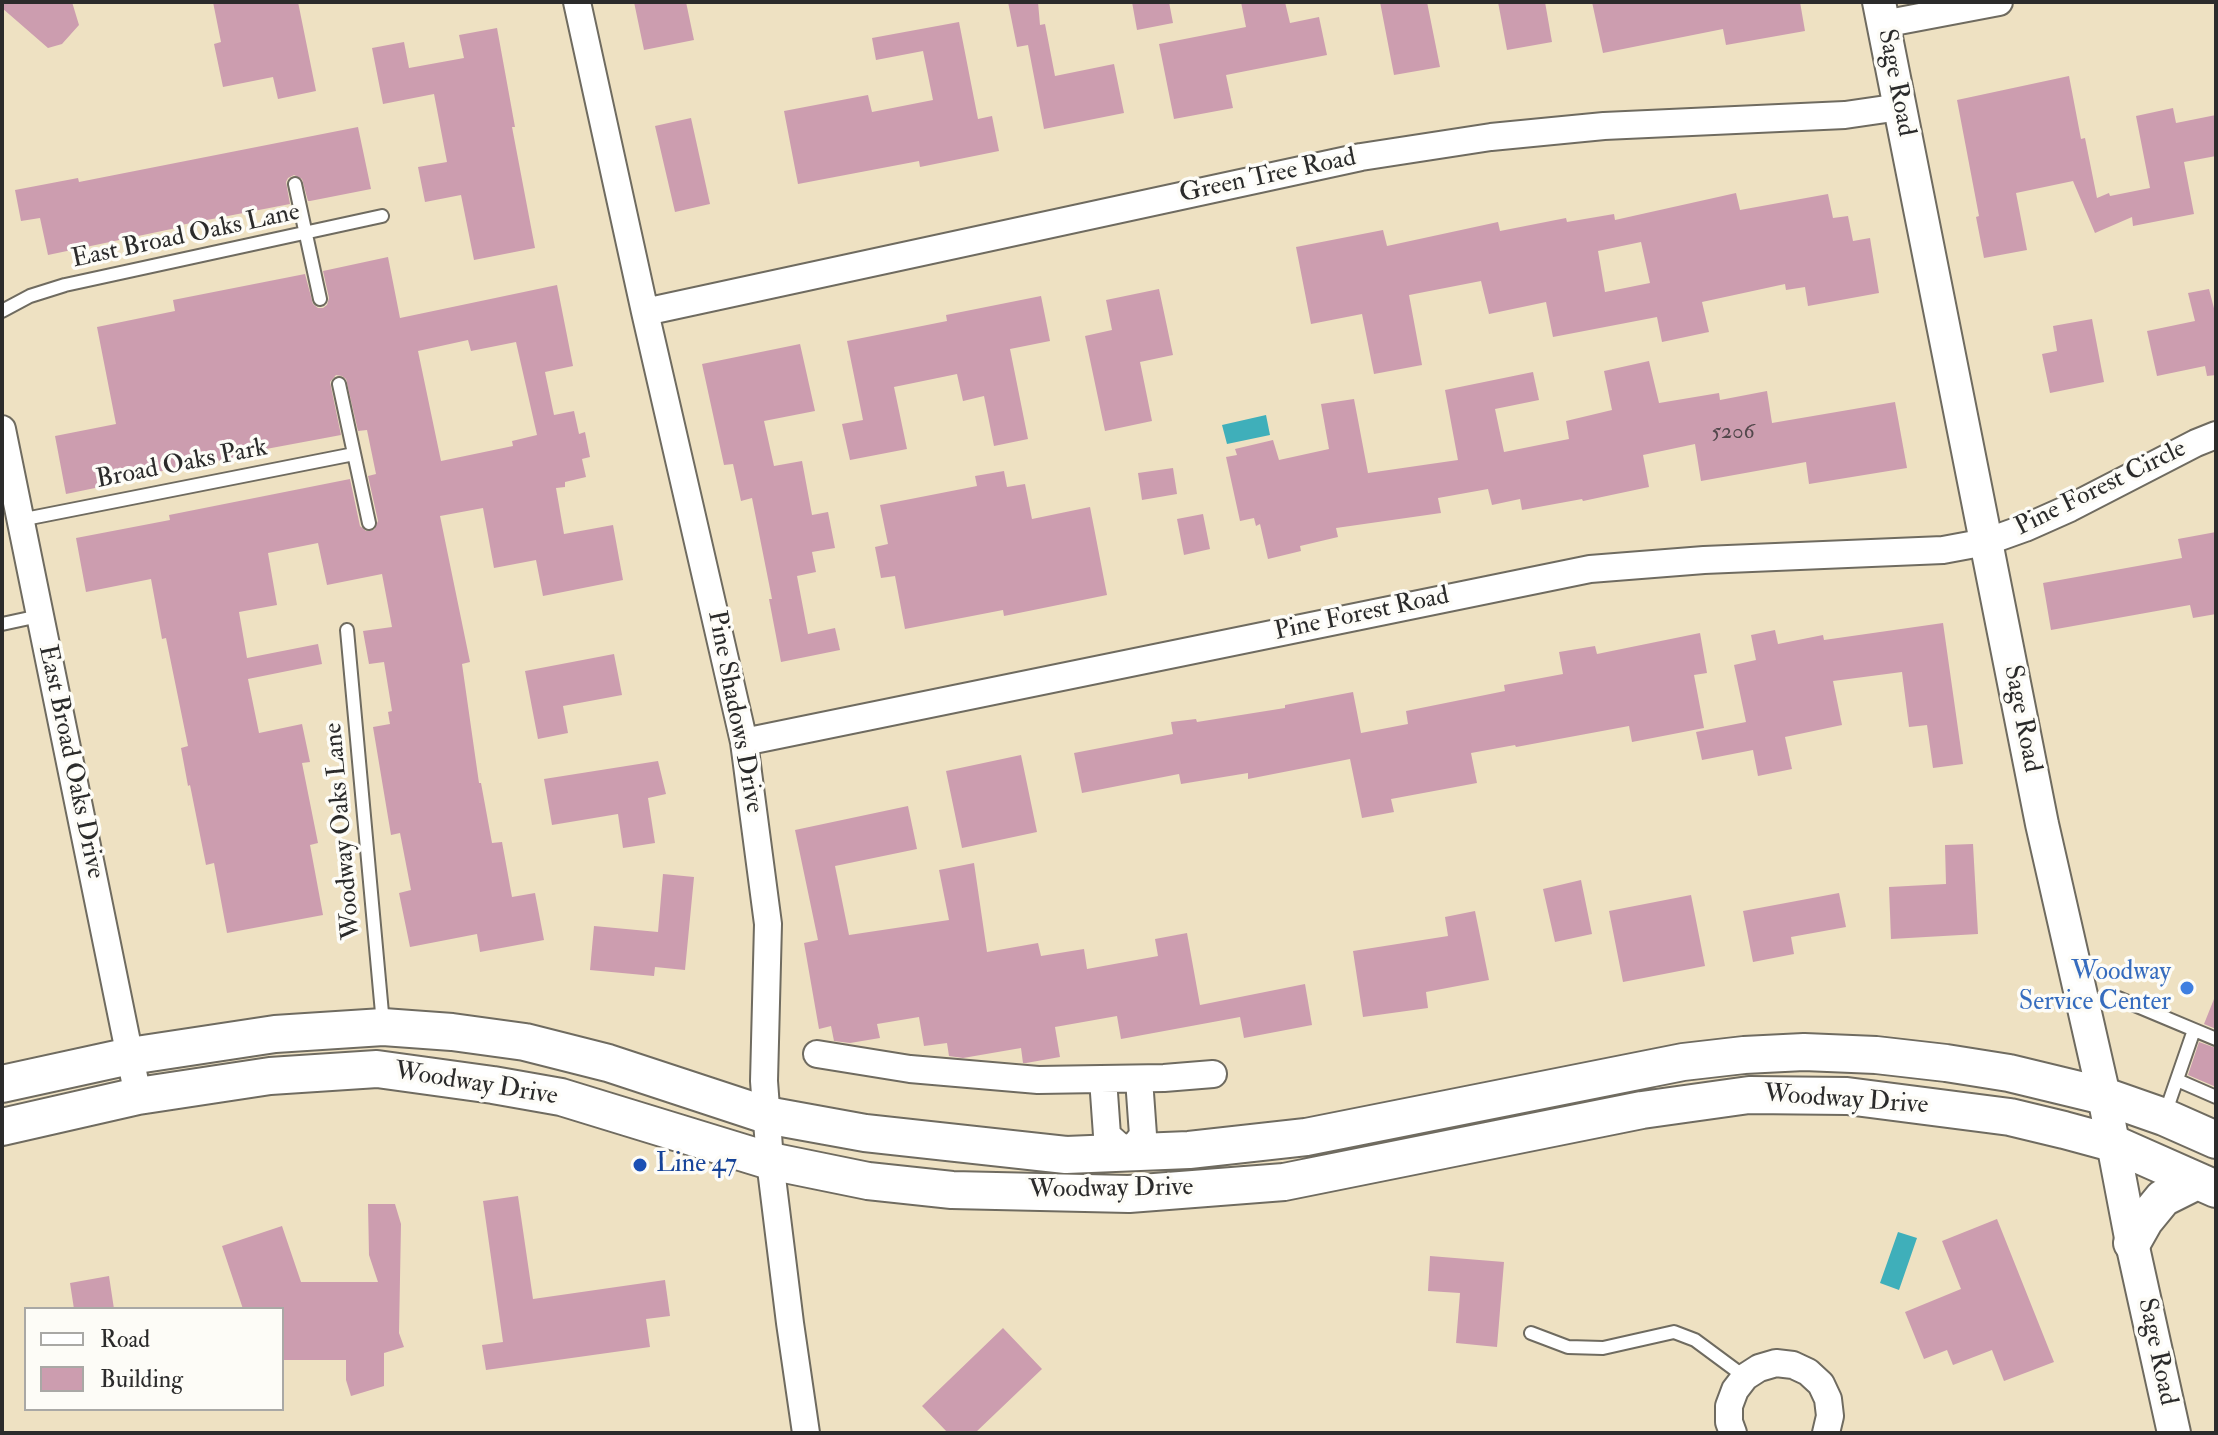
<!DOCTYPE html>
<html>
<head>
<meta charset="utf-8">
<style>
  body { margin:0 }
  #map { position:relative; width:2218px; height:1435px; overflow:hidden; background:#eee1c2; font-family:"IM FELL Double Pica",serif }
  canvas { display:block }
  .frame { position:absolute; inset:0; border:4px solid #2b2b2b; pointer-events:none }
  .legend { position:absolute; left:24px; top:1307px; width:260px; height:104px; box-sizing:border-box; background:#fdfcf7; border:2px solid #a9a8a5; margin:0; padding:10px 14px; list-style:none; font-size:24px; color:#2b2b2b }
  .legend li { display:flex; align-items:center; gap:16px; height:40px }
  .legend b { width:40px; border:2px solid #a9a8a5 }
</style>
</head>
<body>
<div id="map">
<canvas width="2218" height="1435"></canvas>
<div class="frame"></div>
<ul class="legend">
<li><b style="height:10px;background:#fff"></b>Road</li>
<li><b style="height:22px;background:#cc9daf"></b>Building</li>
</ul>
</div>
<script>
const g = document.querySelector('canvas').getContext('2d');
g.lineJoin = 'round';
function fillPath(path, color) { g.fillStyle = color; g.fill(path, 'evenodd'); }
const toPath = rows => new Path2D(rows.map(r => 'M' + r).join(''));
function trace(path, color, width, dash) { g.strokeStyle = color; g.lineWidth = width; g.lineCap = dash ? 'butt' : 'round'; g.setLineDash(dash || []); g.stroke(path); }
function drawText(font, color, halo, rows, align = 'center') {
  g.font = font + ' "IM FELL Double Pica",serif'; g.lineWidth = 7; g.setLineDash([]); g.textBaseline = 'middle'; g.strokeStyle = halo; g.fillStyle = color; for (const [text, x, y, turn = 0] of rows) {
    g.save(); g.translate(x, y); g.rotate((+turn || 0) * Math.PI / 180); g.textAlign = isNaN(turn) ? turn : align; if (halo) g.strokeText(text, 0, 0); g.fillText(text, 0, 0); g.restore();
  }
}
fillPath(toPath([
  [1266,415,1270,435,1227,444,1222,425],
  [1898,1232,1917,1238,1899,1290,1880,1283]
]), '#3fafba');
fillPath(toPath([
  [2,2,72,2,79,25,62,44,48,48,2,8],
  [213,2,298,2,316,91,278,99,273,77,223,87,214,44,221,42],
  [634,2,686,2,694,40,644,50],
  [1008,2,1038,2,1040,25,1045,24,1055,76,1114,64,1124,113,1044,129,1028,45,1017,47],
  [1132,2,1169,2,1173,23,1137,30],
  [1241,2,1285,2,1290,23,1319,17,1327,55,1226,75,1233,108,1174,119,1159,44,1246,27],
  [1380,2,1427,2,1440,67,1394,75],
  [1498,2,1545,2,1552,42,1507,50],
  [1592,2,1800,2,1805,31,1726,45,1723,29,1603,53],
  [959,22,978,119,992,116,999,151,920,167,919,161,798,184,784,111,868,95,872,112,933,100,923,51,876,60,872,38],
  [497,28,515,127,512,127,535,248,474,260,461,195,425,202,418,167,447,162,434,94,383,104,372,48,404,42,409,68,464,58,459,35],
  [2069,76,2081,139,2085,138,2097,198,2109,193,2110,196,2150,188,2136,116,2173,108,2176,123,2216,115,2216,156,2184,162,2194,214,2133,226,2132,217,2095,233,2073,181,2016,193,2027,250,1984,258,1976,217,1979,216,1957,100],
  [691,118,710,204,675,212,655,126],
  [358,127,371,189,310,201,308,201,302,179,294,175,288,178,286,182,290,204,181,225,181,227,48,255,40,218,21,221,15,190,78,178,79,182],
  [1736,193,1740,210,1828,194,1833,218,1848,216,1853,241,1870,238,1879,293,1808,306,1805,287,1786,290,1785,284,1702,302,1709,332,1662,342,1657,317,1553,337,1546,302,1489,314,1481,281,1409,295,1422,365,1374,374,1362,314,1311,324,1296,247,1383,230,1387,246,1498,222,1500,231,1566,218,1567,222,1614,214,1615,220],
  [1641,242,1650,283,1605,292,1598,251],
  [388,257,400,318,557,285,573,366,545,372,554,415,574,411,579,434,585,432,590,457,582,459,586,477,565,482,565,487,556,488,564,534,613,525,623,580,543,596,536,560,494,568,483,508,440,516,470,662,462,664,479,783,481,783,492,843,502,842,512,897,535,893,544,940,480,952,477,934,410,947,399,893,411,890,400,833,391,835,373,727,390,724,388,712,392,711,384,662,369,664,363,631,392,627,382,574,327,585,318,543,268,553,277,605,239,612,247,658,318,644,322,664,248,679,259,733,302,724,310,762,302,763,318,843,310,845,323,915,227,933,214,863,206,865,190,785,188,786,181,748,188,746,166,638,162,639,151,579,86,592,76,538,170,520,169,515,350,479,360,526,366,531,374,530,378,521,368,476,376,474,367,430,358,431,346,379,342,376,336,375,330,382,341,435,234,455,234,458,157,472,158,475,66,494,55,436,116,424,97,327,175,311,173,300,305,274,313,304,318,308,323,308,327,305,329,298,323,271],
  [468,340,471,351,516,342,537,435,512,441,513,446,441,461,418,351],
  [1159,289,1173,355,1140,362,1152,421,1105,431,1085,336,1112,330,1106,300],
  [2209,289,2216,316,2216,375,2207,376,2205,366,2157,376,2147,331,2195,321,2188,293],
  [1041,296,1050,341,1010,349,1028,439,994,446,984,396,963,401,957,374,894,387,907,449,850,460,842,424,863,420,847,341,947,321,946,315],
  [2092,319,2104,382,2050,393,2042,354,2057,351,2053,326],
  [800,344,815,411,764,421,774,466,802,461,812,515,828,512,835,548,812,552,816,572,797,576,808,634,835,628,840,650,781,662,769,599,772,599,752,498,741,501,733,464,724,465,702,364],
  [1649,361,1659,403,1719,393,1720,400,1767,391,1772,423,1895,402,1907,468,1809,484,1806,462,1701,481,1695,444,1643,455,1649,487,1583,501,1582,499,1522,510,1520,499,1492,505,1488,489,1438,498,1441,513,1336,528,1338,537,1300,546,1301,551,1268,559,1260,524,1256,526,1254,518,1240,521,1226,457,1237,455,1235,449,1273,440,1279,460,1329,449,1321,404,1354,399,1368,473,1458,460,1445,390,1533,372,1539,400,1495,409,1504,452,1569,439,1566,421,1612,410,1604,371],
  [1173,468,1177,494,1142,500,1138,473],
  [1004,471,1007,487,1025,484,1032,519,1090,507,1107,595,1004,616,1003,610,905,629,895,576,881,578,875,547,888,544,880,505,977,486,975,476],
  [1203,514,1210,549,1184,555,1177,519],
  [2216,532,2216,614,2193,618,2190,605,2051,630,2043,583,2182,558,2178,539],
  [1943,623,1963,764,1933,768,1927,725,1909,727,1902,672,1833,681,1842,725,1785,737,1792,769,1758,776,1753,750,1702,760,1696,732,1746,722,1734,665,1756,660,1751,635,1775,630,1778,644,1823,635,1824,640],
  [1700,633,1707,673,1694,675,1704,728,1632,742,1629,726,1516,747,1515,745,1471,753,1477,783,1391,799,1394,812,1362,818,1350,759,1248,779,1248,773,1181,784,1179,774,1082,793,1074,753,1173,734,1171,722,1196,719,1197,722,1285,708,1285,705,1353,692,1361,733,1408,724,1406,711,1505,691,1504,685,1563,674,1559,652,1595,646,1597,654],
  [614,654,622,695,563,706,568,733,538,739,525,671],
  [1021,755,1037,832,962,848,946,771],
  [658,761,666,794,648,798,655,843,623,848,618,814,552,825,544,779],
  [908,806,917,849,835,866,849,935,949,920,939,870,974,863,987,952,1038,943,1041,956,1084,949,1087,969,1158,956,1155,939,1187,933,1200,1005,1305,984,1312,1025,1244,1038,1240,1017,1121,1039,1117,1016,1055,1027,1060,1057,1026,1063,1023,1063,1021,1048,963,1058,949,1056,947,1043,924,1046,919,1017,877,1024,880,1038,850,1043,834,1041,831,1026,819,1029,804,943,818,940,795,830],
  [1973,844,1978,934,1891,939,1889,887,1946,884,1945,845],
  [663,874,694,877,685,970,655,967,654,976,590,970,594,926,658,932],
  [1581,880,1592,934,1555,942,1543,889],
  [1839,893,1846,927,1791,937,1794,954,1753,962,1743,911],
  [1691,895,1705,966,1623,982,1609,911],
  [1475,911,1489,980,1426,992,1428,1008,1363,1017,1353,951,1448,936,1445,917],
  [2214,999,2216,999,2216,1029,2204,1024],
  [2199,1042,2216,1048,2216,1087,2188,1075],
  [518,1196,533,1299,665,1280,670,1316,646,1319,650,1347,486,1370,482,1345,503,1342,483,1201],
  [368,1204,395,1204,401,1224,399,1333,404,1347,384,1353,384,1386,351,1396,346,1380,346,1360,282,1360,282,1309,243,1309,222,1246,282,1226,301,1282,378,1282,369,1255],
  [1997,1219,2054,1362,2004,1381,1992,1350,1953,1365,1947,1350,1924,1359,1905,1312,1961,1289,1942,1241],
  [1430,1256,1504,1262,1497,1347,1456,1343,1460,1293,1428,1291],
  [109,1276,114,1309,74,1309,70,1283],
  [1003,1328,1042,1369,975,1433,948,1433,922,1406]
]), '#cc9daf');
const service = toPath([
  [295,184,320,299],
  [2,311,30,296,65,285,382,216],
  [339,384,369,523],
  [20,520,354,454],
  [2,624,39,616],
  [347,630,383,1024],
  [2085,1002,2118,998,2216,1039],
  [2177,1080,2216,1097],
  [2165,1114,2194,1030],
  [1531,1333,1568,1347,1603,1348,1674,1332,1695,1340,1745,1377]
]);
const minor = toPath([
  [577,2,645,312,744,742,768,924,764,1081,770,1161,790,1323,806,1433],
  [1883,24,1999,2],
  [645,312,1361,157,1491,137,1604,126,1845,115,1900,107],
  [2,429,138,1096],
  [744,742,1590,569,1704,560,1943,550,1986,542,2025,528,2070,508,2196,443,2216,435],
  [817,1054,910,1069,1038,1080,1164,1078,1213,1074],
  [1103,1079,1107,1135,1128,1154,1143,1135,1139,1079],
  [1733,1433,1729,1422,1729,1406,1735,1390,1745,1377,1759,1368,1776,1363,1793,1365,1808,1372,1821,1384,1828,1399,1830,1416,1826,1433]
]);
const tertiary = toPath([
  [1879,2,2042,824,2104,1096,2132,1243,2174,1433]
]);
const secondary = toPath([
  [2,1084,130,1056,275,1034,383,1027,452,1032,525,1042,608,1063,766,1115,865,1133,1066,1155,1189,1150,1306,1137,1683,1062,1744,1055,1804,1052,1876,1055,1946,1063,2009,1073,2104,1096,2164,1117,2216,1140],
  [2,1127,138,1096,270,1076,377,1069,493,1085,561,1097,770,1161,868,1181,952,1190,1129,1194,1284,1182,1642,1110,1749,1095,1847,1096,2010,1117,2064,1130,2112,1143,2216,1189],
  [2132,1243,2145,1220,2163,1198,2197,1181]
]);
trace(service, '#6f6b60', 16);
trace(minor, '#6f6b60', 30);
trace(tertiary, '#6f6b60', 36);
trace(secondary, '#6f6b60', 40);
trace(service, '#fff', 12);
trace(minor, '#fff', 26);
trace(tertiary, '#fff', 32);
trace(secondary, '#fff', 36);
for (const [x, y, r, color] of [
  [2187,988,8,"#3f7fe0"],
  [640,1165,8,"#1a4fb4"]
]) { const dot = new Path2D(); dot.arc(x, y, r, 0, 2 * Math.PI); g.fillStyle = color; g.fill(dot); trace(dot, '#fdfcf7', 3); }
drawText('22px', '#53484c', null, [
  ["5206",1733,433]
]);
drawText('26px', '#2b2b2b', '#fdfcf7', [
  ["Sage Road",1895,83,79],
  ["Green Tree Road",1268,177,-12],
  ["East Broad Oaks Lane",186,237,-12],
  ["Broad Oaks Park",182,465,-11],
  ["Pine Forest Circle",2101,489,-26],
  ["Pine Forest Road",1362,615,-12],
  ["Pine Shadows Drive",734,712,79],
  ["Sage Road",2021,719,79],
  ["East Broad Oaks Drive",70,762,78],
  ["Woodway Oaks Lane",344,831,-95],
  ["Woodway Drive",476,1085,9],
  ["Woodway Drive",1846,1101,4],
  ["Woodway Drive",1111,1190,-1],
  ["Sage Road",2156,1352,78]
]);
drawText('26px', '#366cbe', '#fdfcf7', [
  ["Woodway",2171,973],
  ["Service Center",2171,1003]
], 'right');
drawText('26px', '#164399', '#fdfcf7', [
  ["Line 47",656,1165]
], 'left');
</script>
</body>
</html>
